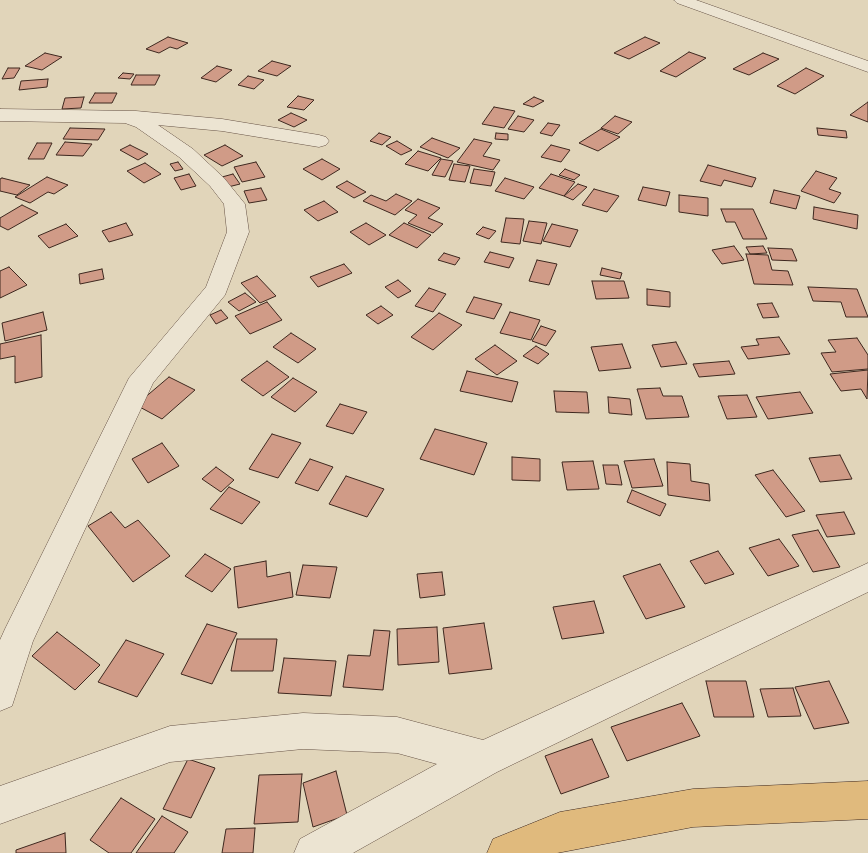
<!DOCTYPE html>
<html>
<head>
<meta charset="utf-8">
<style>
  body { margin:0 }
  canvas { display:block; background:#e1d5ba }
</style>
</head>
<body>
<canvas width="868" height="853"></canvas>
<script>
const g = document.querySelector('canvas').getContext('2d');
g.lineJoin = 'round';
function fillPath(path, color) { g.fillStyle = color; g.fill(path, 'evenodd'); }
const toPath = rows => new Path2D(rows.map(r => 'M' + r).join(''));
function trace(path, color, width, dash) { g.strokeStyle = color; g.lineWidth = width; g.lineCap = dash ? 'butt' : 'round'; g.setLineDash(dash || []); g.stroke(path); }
const building = toPath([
  [168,37,188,43,177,49,170,47,159,53,146,49,168,37],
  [645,37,660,43,629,59,614,53,645,37],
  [689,52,706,58,676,77,660,71,689,52],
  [45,53,62,57,42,70,25,66,45,53],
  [763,53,779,59,749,75,733,69,763,53],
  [272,61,291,66,277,76,258,71,272,61],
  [217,66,232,70,216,82,201,78,217,66],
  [8,68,20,68,14,78,2,79,8,68],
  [806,68,824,76,795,94,777,86,806,68],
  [123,73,134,74,130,79,118,78,123,73],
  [136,75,160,75,155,85,131,85,136,75],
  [248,76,264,80,254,89,238,85,248,76],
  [48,79,47,87,19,90,21,81,48,79],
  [95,93,117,93,112,103,89,103,95,93],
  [298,96,314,100,304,110,287,107,298,96],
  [84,97,81,108,62,109,65,98,84,97],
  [534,97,544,101,533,107,523,104,534,97],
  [868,102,868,122,850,115,868,102],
  [494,107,515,111,504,128,482,124,494,107],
  [291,113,307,120,294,127,278,120,291,113],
  [518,116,534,120,524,132,508,129,518,116],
  [615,116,632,122,618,134,601,128,615,116],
  [548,123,560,125,552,136,540,133,548,123],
  [70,128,105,129,98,140,63,139,70,128],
  [817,128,846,131,847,138,818,135,817,128],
  [601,129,620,137,598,151,579,143,601,129],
  [379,133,391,137,382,145,370,141,379,133],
  [496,133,508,134,508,140,495,139,496,133],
  [432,138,460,148,448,158,420,147,432,138],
  [474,139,492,143,483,156,500,160,493,170,457,162,474,139],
  [397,141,412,150,401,155,386,146,397,141],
  [65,142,92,144,83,156,56,155,65,142],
  [37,143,52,143,44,159,28,159,37,143],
  [130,145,148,154,138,160,120,150,130,145],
  [225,145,243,156,222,166,204,155,225,145],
  [551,145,570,150,561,162,541,157,551,145],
  [418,151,441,158,428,171,405,164,418,151],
  [322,159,340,169,322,180,303,169,322,159],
  [441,159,453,161,445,177,432,175,441,159],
  [178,162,183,169,175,171,170,164,178,162],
  [256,162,265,177,242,182,234,167,256,162],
  [145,163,161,174,144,183,127,171,145,163],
  [454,164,470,166,465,182,449,180,454,164],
  [708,165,756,178,752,187,724,180,721,186,700,181,708,165],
  [474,169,495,172,491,186,470,183,474,169],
  [565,169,580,175,574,180,559,175,565,169],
  [816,171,837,178,829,189,841,193,834,203,801,191,816,171],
  [189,174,196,186,181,190,174,178,189,174],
  [233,174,240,184,228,187,222,177,233,174],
  [551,174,575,182,564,196,539,188,551,174],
  [47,177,68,185,54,194,48,192,30,203,15,197,47,177],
  [2,178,30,185,17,195,0,191,0,179,2,178],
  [505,178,534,187,524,199,495,191,505,178],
  [347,181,366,192,354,198,336,187,347,181],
  [578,184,587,187,573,200,564,196,578,184],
  [643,187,670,192,666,206,638,200,643,187],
  [261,188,267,200,249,203,244,191,261,188],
  [594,189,619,196,607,212,582,205,594,189],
  [774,190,800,196,796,209,770,203,774,190],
  [396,194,412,201,395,215,363,201,371,195,386,201,396,194],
  [679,195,708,198,708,216,679,212,679,195],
  [418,199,440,208,428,218,443,224,433,233,408,223,417,215,405,210,418,199],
  [324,201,338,212,318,221,304,210,324,201],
  [22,205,38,213,8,230,0,226,0,218,22,205],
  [814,207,858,215,857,229,813,219,814,207],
  [721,209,753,209,767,239,743,239,735,222,726,222,721,209],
  [506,218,524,219,520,244,501,242,506,218],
  [529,221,547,223,541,244,523,241,529,221],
  [126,223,133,235,109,242,102,231,126,223],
  [366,223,386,235,369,245,350,232,366,223],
  [404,223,431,235,417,248,389,235,404,223],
  [66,224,78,236,49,248,38,236,66,224],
  [552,224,578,230,570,247,543,241,552,224],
  [483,227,496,231,489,239,476,234,483,227],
  [734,246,744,260,722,264,712,250,734,246],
  [763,246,767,253,750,254,746,247,763,246],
  [768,248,792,249,797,261,772,260,768,248],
  [490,252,514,258,509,268,484,262,490,252],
  [444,253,460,258,455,265,438,260,444,253],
  [746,254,768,255,772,270,788,271,793,285,754,284,746,254],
  [537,260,557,264,549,285,529,281,537,260],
  [344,264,352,273,318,287,310,277,344,264],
  [9,267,27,285,0,298,0,271,9,267],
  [602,268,622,273,620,279,600,275,602,268],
  [102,269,104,279,80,284,79,274,102,269],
  [257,276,276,296,260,303,241,283,257,276],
  [398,280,411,291,398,298,385,287,398,280],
  [592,281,624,281,629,298,596,299,592,281],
  [808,287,857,289,868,317,846,317,841,302,813,301,808,287],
  [429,288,446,294,433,312,415,306,429,288],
  [647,289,670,292,670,307,647,305,647,289],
  [245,293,256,302,239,311,228,302,245,293],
  [474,297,502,304,494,319,466,312,474,297],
  [267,302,282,320,250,334,235,316,267,302],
  [772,303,779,317,763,318,757,304,772,303],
  [381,306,393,315,378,324,366,315,381,306],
  [221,310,228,318,216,324,210,315,221,310],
  [43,312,47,330,5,341,2,323,43,312],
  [510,312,540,320,531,340,500,333,510,312],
  [439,313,462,325,433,350,411,337,439,313],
  [541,326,556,331,546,346,532,341,541,326],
  [291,333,316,349,298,363,273,347,291,333],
  [41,335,42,377,15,383,15,356,0,359,0,344,41,335],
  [779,337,790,354,748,359,741,347,759,345,756,339,779,337],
  [857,338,868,355,868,369,832,372,821,353,836,352,828,340,857,338],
  [676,342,687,364,661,367,652,345,676,342],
  [622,344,631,368,599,371,591,347,622,344],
  [495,345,517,361,497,375,475,359,495,345],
  [536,346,549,354,538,364,523,356,536,346],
  [267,361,289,377,263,396,241,380,267,361],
  [729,361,735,374,699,377,693,364,729,361],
  [868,370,867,399,861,389,841,391,830,374,868,370],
  [467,371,518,382,512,402,460,391,467,371],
  [169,377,195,390,162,419,136,405,169,377],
  [293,378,317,392,295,412,271,397,293,378],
  [660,388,663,396,682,396,689,417,646,419,637,389,660,388],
  [554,391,587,392,589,413,556,412,554,391],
  [800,392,813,413,768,419,756,397,800,392],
  [747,395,757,417,727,419,718,396,747,395],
  [608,397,630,399,632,415,609,413,608,397],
  [340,404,367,412,353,434,326,426,340,404],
  [435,429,487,443,474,475,420,459,435,429],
  [272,434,301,443,278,478,249,469,272,434],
  [162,443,179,466,148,483,132,459,162,443],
  [840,455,852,479,820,482,809,458,840,455],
  [512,457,540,459,540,481,512,480,512,457],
  [310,459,333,467,318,491,295,483,310,459],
  [654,459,663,486,632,488,624,461,654,459],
  [593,461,599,489,567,490,562,462,593,461],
  [667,462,690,464,691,481,709,484,710,501,668,495,667,462],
  [603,465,618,465,622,485,606,484,603,465],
  [216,467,234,480,221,492,202,479,216,467],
  [773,470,805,511,786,517,755,475,773,470],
  [346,476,384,489,367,517,329,504,346,476],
  [229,487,260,502,242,524,210,509,229,487],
  [632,490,666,504,660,516,627,502,632,490],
  [111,512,125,528,138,520,170,556,133,582,88,526,111,512],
  [844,512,855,534,827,537,816,515,844,512],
  [818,530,840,567,813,572,792,535,818,530],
  [779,539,799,566,768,576,749,548,779,539],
  [718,551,734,574,705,584,690,561,718,551],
  [205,554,231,569,212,592,185,576,205,554],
  [266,561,267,577,290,572,293,597,238,608,234,567,266,561],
  [660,564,685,607,646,619,623,576,660,564],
  [303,565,337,567,330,598,296,595,303,565],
  [442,572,445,595,420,598,417,574,442,572],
  [594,601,604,633,562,639,553,607,594,601],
  [484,623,492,669,449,674,443,628,484,623],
  [207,624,237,633,212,684,181,674,207,624],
  [437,627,439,662,398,665,397,629,437,627],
  [374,630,390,631,383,690,343,687,348,655,370,656,374,630],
  [57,632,100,665,75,690,32,656,57,632],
  [237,639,277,639,273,671,231,671,237,639],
  [126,640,164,654,137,697,98,682,126,640],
  [284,658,336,661,331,696,278,693,284,658],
  [706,681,746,681,754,717,714,717,706,681],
  [829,681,849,723,814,729,795,687,829,681],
  [793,688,801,716,768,717,760,689,793,688],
  [682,703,700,736,627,761,611,727,682,703],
  [592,739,609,777,561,794,545,756,592,739],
  [188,759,215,768,191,818,163,809,188,759],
  [336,771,347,815,313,827,303,783,336,771],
  [302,774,298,822,254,824,259,775,302,774],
  [121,798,155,819,131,853,109,853,90,840,121,798],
  [162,816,188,832,174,853,136,853,162,816],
  [255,828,253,853,222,853,226,829,255,828],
  [65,833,66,853,16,853,16,850,65,833]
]);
fillPath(building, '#d09b87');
trace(building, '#3e281f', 1);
const minor = toPath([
  [674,0,696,0,868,61,868,72,677,3,674,0],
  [0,109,136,111,222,119,319,135,326,137,329,141,326,145,319,147,222,131,158,125,193,149,224,178,245,204,249,232,225,295,153,383,33,641,12,706,0,711,0,640,5,629,129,378,206,287,227,232,224,204,210,186,179,157,136,127,125,123,0,121,0,109],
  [868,563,868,592,497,772,353,853,294,853,300,839,437,764,397,753,303,749,170,762,0,824,0,786,170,726,303,713,397,717,483,740,868,563]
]);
const highway = toPath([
  [868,781,868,819,693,827,557,853,487,853,493,839,560,812,693,789,868,781]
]);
trace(minor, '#675346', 1);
trace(highway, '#3e281f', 1);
fillPath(minor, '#ece4d2');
fillPath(highway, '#e0ba7d');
</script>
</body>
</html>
